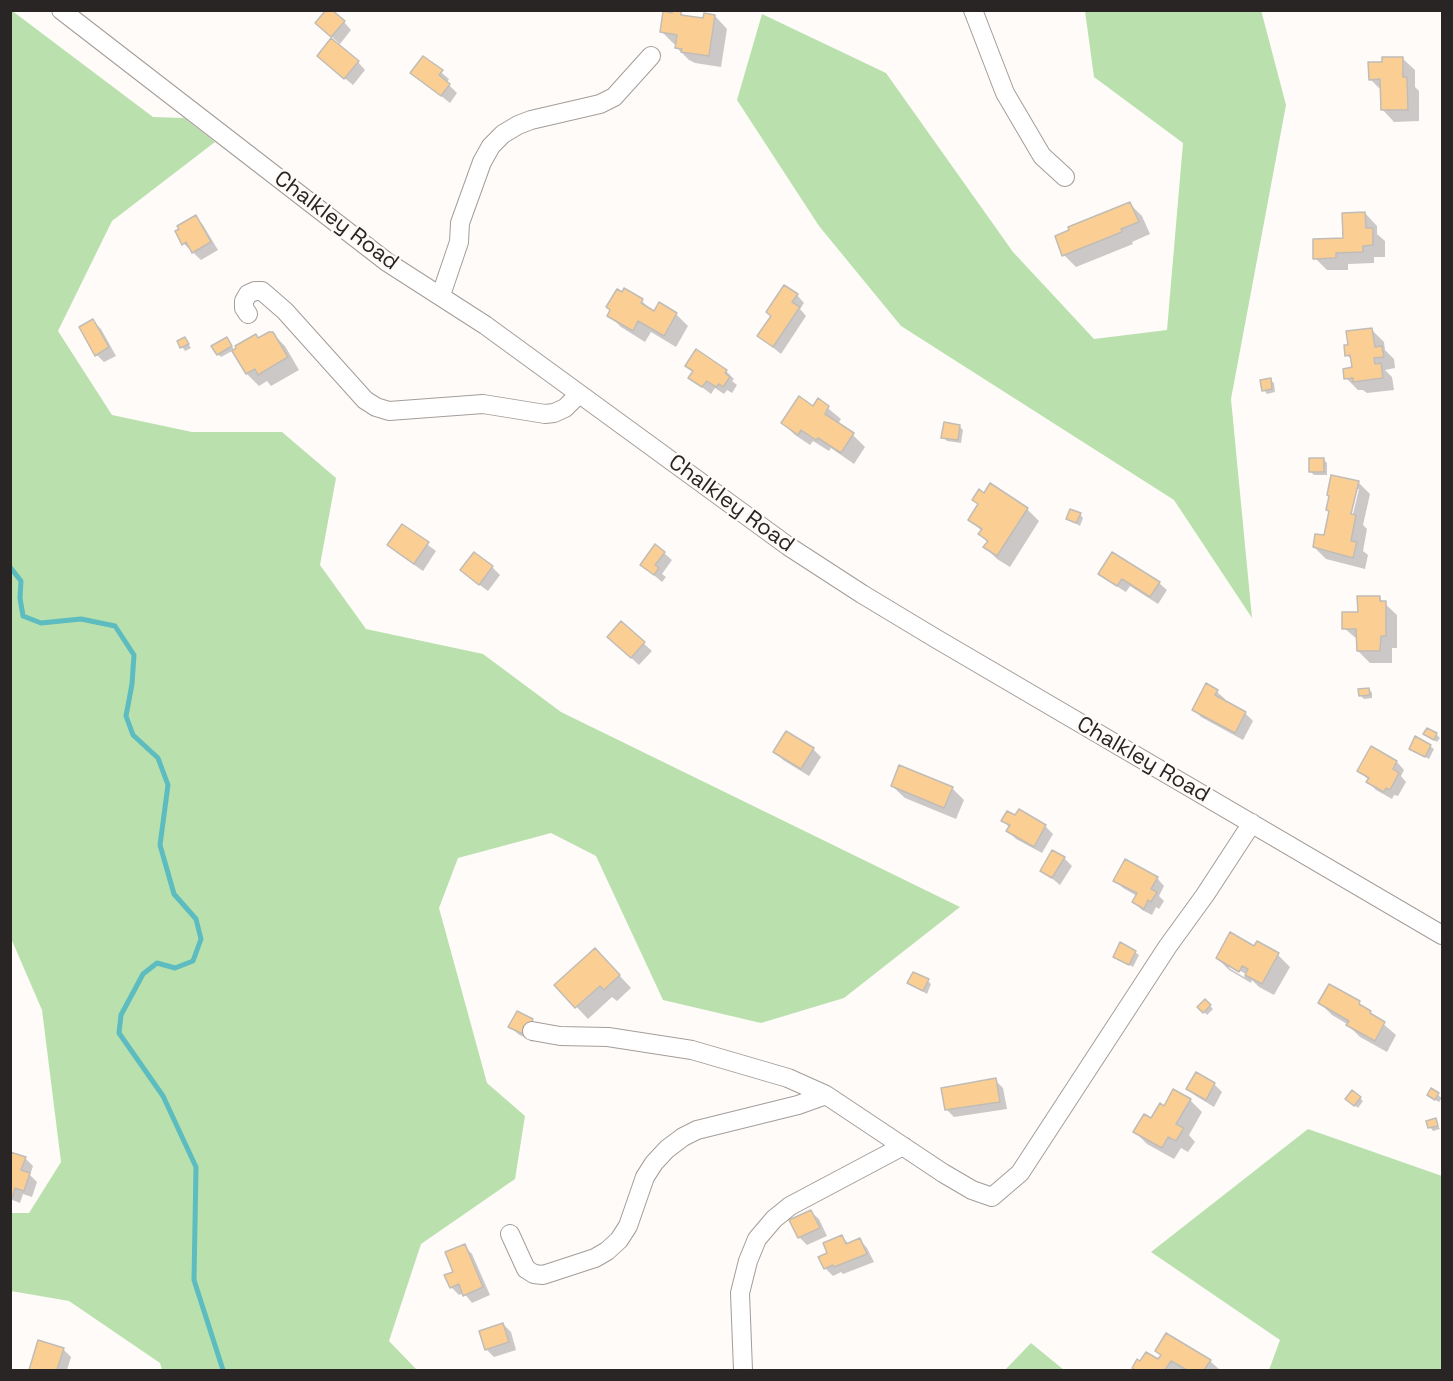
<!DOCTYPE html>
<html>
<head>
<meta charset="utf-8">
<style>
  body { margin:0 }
  #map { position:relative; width:1453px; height:1381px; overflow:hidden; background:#fefbf9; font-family:"Space Grotesk",sans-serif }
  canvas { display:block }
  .frame { position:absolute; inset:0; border:12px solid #282524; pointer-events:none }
</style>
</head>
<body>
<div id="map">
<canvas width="1453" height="1381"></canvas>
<div class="frame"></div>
</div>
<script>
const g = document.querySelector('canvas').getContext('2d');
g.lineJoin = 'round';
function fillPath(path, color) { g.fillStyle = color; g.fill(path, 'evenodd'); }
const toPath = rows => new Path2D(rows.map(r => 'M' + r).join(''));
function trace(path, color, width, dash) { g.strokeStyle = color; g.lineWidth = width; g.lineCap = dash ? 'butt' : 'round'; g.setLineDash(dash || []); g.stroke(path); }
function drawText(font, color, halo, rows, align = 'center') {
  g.font = font + ' "Space Grotesk",sans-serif'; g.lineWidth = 5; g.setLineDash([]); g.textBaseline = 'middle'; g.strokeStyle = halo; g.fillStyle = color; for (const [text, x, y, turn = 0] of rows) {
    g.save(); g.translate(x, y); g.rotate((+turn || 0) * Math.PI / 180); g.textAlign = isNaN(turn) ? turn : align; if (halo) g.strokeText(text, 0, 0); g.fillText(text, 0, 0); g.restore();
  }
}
fillPath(toPath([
  [11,10,153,117,184,118,215,142,112,221,58,331,112,415,192,432,282,432,336,478,320,565,366,629,483,654,561,712,960,907,844,998,761,1023,663,1000,596,856,551,833,458,858,439,908,487,1083,525,1116,515,1179,421,1244,389,1341,417,1370,162,1370,160,1363,69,1301,11,1291,11,1213,29,1213,61,1162,42,1010,10,936],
  [1261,10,1286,105,1231,399,1252,618,1174,500,901,326,819,226,737,100,762,14,886,73,1013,252,1094,339,1167,330,1183,143,1094,77,1085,11],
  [1308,1129,1442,1176,1442,1370,1269,1370,1280,1340,1151,1252],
  [1031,1343,1064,1370,1005,1370]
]), '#bae1ad');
fillPath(toPath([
  [680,12,685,17,704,20,715,16,727,29,721,67,695,63,689,60,677,48,677,44,674,44,662,32,674,15],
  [344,22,351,30,340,44,325,31],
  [424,58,449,79,447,83,457,93,450,103,412,73],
  [1402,58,1415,70,1415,87,1419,91,1419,121,1394,122,1382,109,1382,91,1370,79,1384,64],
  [358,62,365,70,353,85,326,63],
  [1130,204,1142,216,1150,234,1132,242,1133,244,1076,267,1064,255],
  [1365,213,1377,226,1377,234,1385,241,1385,257,1374,257,1374,263,1348,264,1348,270,1327,270,1315,258,1344,240],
  [195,217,203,225,218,250,201,260,184,244],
  [624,290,642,301,654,313,659,304,676,314,688,326,676,347,651,332,645,342,621,327,609,315],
  [797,295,804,303,800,309,806,316,781,354,759,336,772,316],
  [93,321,101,329,116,356,104,362,97,355],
  [1371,329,1384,342,1385,350,1394,359,1395,368,1385,370,1392,377,1394,390,1367,393,1363,390,1358,390,1346,378,1353,369,1352,360,1347,355],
  [273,334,285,346,299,370,271,386,267,381,259,386,247,374,234,350,221,357,218,354,227,339,235,351],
  [185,339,191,348,185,351,179,342],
  [687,366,726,371,734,379,732,381,737,385,732,393,727,390,724,394,715,388,711,394,690,378,694,373],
  [1270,380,1274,383,1275,392,1267,394,1264,390],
  [818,400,841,419,838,424,853,435,865,447,854,464,831,448,829,451,813,441,810,445,795,435,783,423,813,408],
  [959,426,963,430,961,443,947,441,943,437],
  [1323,459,1327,463,1327,475,1314,475,1311,472],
  [1358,482,1370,494,1363,525,1367,529,1363,551,1368,555,1365,569,1326,559,1314,547,1325,537],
  [1356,489,1359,489,1351,522,1348,521],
  [974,500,1027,509,1039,521,1010,567,997,559,985,547,988,543,980,534,982,531,970,520,979,505],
  [1080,514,1083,518,1080,526,1068,519],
  [402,526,436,551,423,571,397,553,389,545],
  [664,553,672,560,662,574,666,577,662,582,642,565],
  [492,567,500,575,488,591,470,578],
  [1100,574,1159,583,1167,590,1158,604,1130,586,1126,592,1108,581],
  [1379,598,1397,615,1397,648,1392,648,1392,663,1370,663,1358,651,1358,640,1344,628],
  [621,623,652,651,639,665,616,644],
  [1206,685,1217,692,1225,699,1224,702,1245,713,1253,721,1243,740,1201,717,1193,709],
  [1369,689,1372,693,1372,698,1364,699,1360,695],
  [1425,734,1436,734,1440,738,1437,742],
  [1430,746,1434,749,1429,759,1410,748],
  [813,749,821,757,809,776,783,760,775,752],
  [1397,762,1404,770,1401,776,1406,782,1398,796,1394,795,1392,799,1376,790,1368,782,1369,780,1358,770],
  [892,786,952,788,964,800,956,819,905,798],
  [1003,821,1045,826,1053,834,1042,853,1016,839,1008,831,1010,828],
  [1064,858,1072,866,1060,885,1042,870],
  [1157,878,1164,886,1159,896,1164,901,1159,909,1156,907,1152,915,1142,910,1134,902,1137,896,1123,888,1115,881],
  [1258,943,1278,955,1290,967,1274,995,1259,987,1252,980,1251,983,1229,970,1217,958,1255,948],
  [1229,965,1246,974,1244,977,1229,968],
  [1135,952,1139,955,1133,967,1115,956],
  [607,962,631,988,617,1001,612,997,588,1019,556,985],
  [928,981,931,984,927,994,909,983],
  [1205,1001,1213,1009,1207,1015,1199,1007],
  [1320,1003,1359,1003,1396,1035,1387,1052,1360,1037,1347,1024,1332,1015],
  [517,1013,532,1020,540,1028,533,1042,518,1034,510,1026],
  [1197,1074,1214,1084,1222,1092,1214,1107,1196,1096,1188,1089],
  [995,1080,1003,1088,1007,1109,954,1117,946,1109],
  [1431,1090,1442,1098,1439,1102,1432,1098],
  [1360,1098,1363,1101,1358,1108,1350,1102],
  [1190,1100,1202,1112,1189,1135,1195,1142,1188,1152,1181,1148,1174,1159,1147,1144,1135,1132,1152,1120,1164,1108],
  [1435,1120,1440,1129,1433,1131,1430,1127],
  [10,1153,25,1158,33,1166,30,1175,37,1182,32,1197,23,1194,20,1203,10,1199],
  [811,1212,819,1219,827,1236,807,1245,799,1237],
  [842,1237,849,1244,860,1240,867,1248,874,1262,843,1274,841,1272,833,1276,825,1268],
  [464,1246,472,1254,490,1295,472,1303,464,1293,459,1295,451,1287],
  [503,1324,511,1332,516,1350,494,1357,486,1349],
  [39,1342,63,1349,71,1357,67,1370,31,1370],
  [1162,1356,1210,1361,1220,1370,1136,1370,1133,1367,1158,1361]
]), '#0003');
trace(toPath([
  [10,567,21,581,20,598,23,616,41,623,81,619,115,626,134,655,132,684,126,716,133,735,158,758,168,785,160,845,174,894,196,919,201,939,193,961,175,968,157,963,143,974,121,1015,119,1033,163,1096,196,1167,194,1280,223,1370]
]), '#5cbcc0', 5);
const building = toPath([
  [326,10,332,10,345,21,331,37,315,23,326,10],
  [673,10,681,11,681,15,703,18,704,13,715,15,709,56,681,52,682,49,675,48,677,35,660,32,663,11,672,13,673,10],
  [331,38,359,61,344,79,317,56,331,38],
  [423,56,443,70,439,75,450,84,441,96,410,73,423,56],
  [1382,57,1403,57,1403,77,1407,77,1408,110,1381,110,1380,79,1369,80,1368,62,1382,62,1382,57],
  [1130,202,1139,222,1121,229,1122,232,1062,256,1055,236,1069,230,1068,227,1130,202],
  [1365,212,1366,228,1373,228,1373,245,1363,246,1363,252,1336,253,1336,258,1313,259,1313,239,1343,238,1342,213,1365,212],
  [196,215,211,242,192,253,186,242,182,245,175,231,179,229,177,226,196,215],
  [784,285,798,294,792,302,800,307,773,347,757,336,771,316,766,312,784,285],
  [624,288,643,299,641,303,654,311,659,302,677,313,664,336,638,321,633,331,607,316,610,310,606,307,617,289,622,292,624,288],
  [93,319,109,347,95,356,79,327,93,319],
  [1372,328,1375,347,1382,346,1384,357,1374,358,1375,364,1381,363,1383,378,1353,382,1353,378,1344,379,1343,369,1352,367,1350,355,1345,356,1344,345,1348,345,1346,331,1372,328],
  [269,332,273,332,288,357,258,375,255,369,246,374,232,351,236,348,235,346,256,334,258,338,269,332],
  [185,337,189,344,180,348,177,341,185,337],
  [227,337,232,346,217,355,211,346,227,337],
  [696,349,727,370,725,373,730,377,723,387,719,384,716,387,707,381,702,387,688,378,693,371,685,366,696,349],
  [1271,378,1272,389,1262,391,1260,380,1271,378],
  [799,396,813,406,818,398,829,406,825,414,854,433,841,453,818,438,816,440,801,430,798,435,781,423,799,396],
  [944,422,960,425,958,440,941,438,944,422],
  [1309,458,1324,458,1324,472,1309,472,1309,458],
  [1331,475,1359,481,1351,514,1356,515,1351,541,1357,542,1353,558,1313,547,1315,534,1324,535,1329,511,1326,510,1329,496,1327,495,1331,475],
  [990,483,1028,508,997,556,983,547,988,541,978,534,982,529,968,520,978,504,972,500,979,489,984,493,990,483],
  [1070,509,1081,513,1076,523,1066,519,1070,509],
  [402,524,429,542,414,564,387,545,402,524],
  [655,544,665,552,655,565,659,568,654,575,640,565,655,544],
  [474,552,493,566,479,585,460,570,474,552],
  [1112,552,1160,582,1150,597,1122,579,1117,586,1098,574,1112,552],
  [1357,596,1380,596,1380,601,1386,601,1386,636,1381,636,1380,651,1357,651,1356,629,1342,629,1342,612,1358,612,1357,596],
  [621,621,645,642,631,658,607,637,621,621],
  [1206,683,1218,690,1215,695,1246,712,1235,733,1192,710,1206,683],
  [1369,688,1370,695,1359,696,1358,689,1369,688],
  [1427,728,1437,733,1434,740,1423,734,1427,728],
  [786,731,814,748,801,769,773,752,786,731],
  [1415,736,1431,745,1425,757,1409,749,1415,736],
  [1371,746,1397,761,1393,769,1399,773,1390,790,1386,788,1384,792,1366,782,1369,778,1357,771,1371,746],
  [899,765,953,787,944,808,891,786,899,765],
  [1019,809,1046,825,1034,847,1006,831,1010,825,1001,821,1007,811,1015,815,1019,809],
  [1052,850,1065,857,1052,878,1040,871,1052,850],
  [1125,859,1158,877,1151,889,1157,892,1151,902,1148,900,1144,909,1132,902,1137,893,1113,881,1125,859],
  [1230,932,1254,946,1257,941,1279,953,1262,984,1245,975,1248,969,1242,966,1239,972,1216,958,1230,932],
  [1120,942,1136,951,1129,965,1113,957,1120,942],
  [595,948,620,975,604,990,600,986,575,1008,554,985,595,948],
  [913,972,929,979,923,991,907,983,913,972],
  [1329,984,1360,1001,1359,1004,1371,1011,1370,1013,1385,1022,1375,1041,1346,1025,1349,1021,1318,1003,1329,984],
  [1205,999,1211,1005,1203,1013,1197,1007,1205,999],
  [517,1011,533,1019,525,1035,508,1027,517,1011],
  [1196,1072,1215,1083,1206,1100,1186,1089,1196,1072],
  [996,1078,1000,1102,945,1110,941,1088,996,1078],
  [1431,1088,1439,1093,1435,1100,1427,1095,1431,1088],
  [1173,1089,1191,1099,1176,1124,1184,1128,1176,1141,1168,1137,1162,1148,1133,1132,1144,1114,1151,1118,1160,1103,1164,1106,1173,1089],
  [1352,1090,1361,1097,1354,1106,1345,1099,1352,1090],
  [1436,1118,1438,1126,1428,1128,1426,1121,1436,1118],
  [10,1152,26,1157,21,1170,30,1173,24,1191,15,1188,13,1196,10,1195,10,1152],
  [811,1210,820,1228,798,1238,789,1220,811,1210],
  [842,1235,846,1244,860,1238,867,1254,834,1267,833,1265,824,1269,818,1257,827,1253,823,1243,842,1235],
  [465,1244,483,1287,463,1296,459,1284,450,1288,444,1275,453,1272,445,1252,465,1244],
  [503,1323,509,1342,485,1350,479,1331,503,1323],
  [1166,1333,1211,1360,1204,1370,1187,1370,1171,1361,1165,1370,1135,1370,1132,1368,1137,1359,1140,1361,1146,1352,1158,1359,1161,1355,1155,1351,1166,1333],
  [38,1340,64,1348,57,1370,29,1370,38,1340]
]);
fillPath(building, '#fbcf94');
trace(building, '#c1bcb6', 1.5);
const minor = toPath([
  [61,10,387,262,485,325,788,546,862,594,935,638,1442,935],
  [973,10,1005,93,1042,156,1065,177],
  [441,295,459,242,460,223,482,162,491,146,503,134,518,125,531,120,600,104,614,97,651,56],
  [248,314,244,308,244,301,248,294,255,291,262,291,285,311,365,400,376,407,389,411,483,404,545,414,554,413,565,408,579,394],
  [532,1031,560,1036,608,1037,692,1050,788,1078,826,1095],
  [510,1234,526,1269,534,1274,543,1275,595,1258,607,1251,619,1240,628,1226,645,1177,654,1163,667,1149,683,1137,697,1130,798,1105,826,1095,943,1173,972,1190,992,1197,1020,1173,1168,946,1205,895,1252,823],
  [743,1370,740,1293,748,1261,757,1239,774,1219,790,1206,903,1146]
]);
trace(minor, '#a49d99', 20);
trace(minor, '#fff', 18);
drawText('22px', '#282524', '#fefbf9', [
  ["Chalkley Road",336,221,37],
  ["Chalkley Road",731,504,36],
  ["Chalkley Road",1143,760,30]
]);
</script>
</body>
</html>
